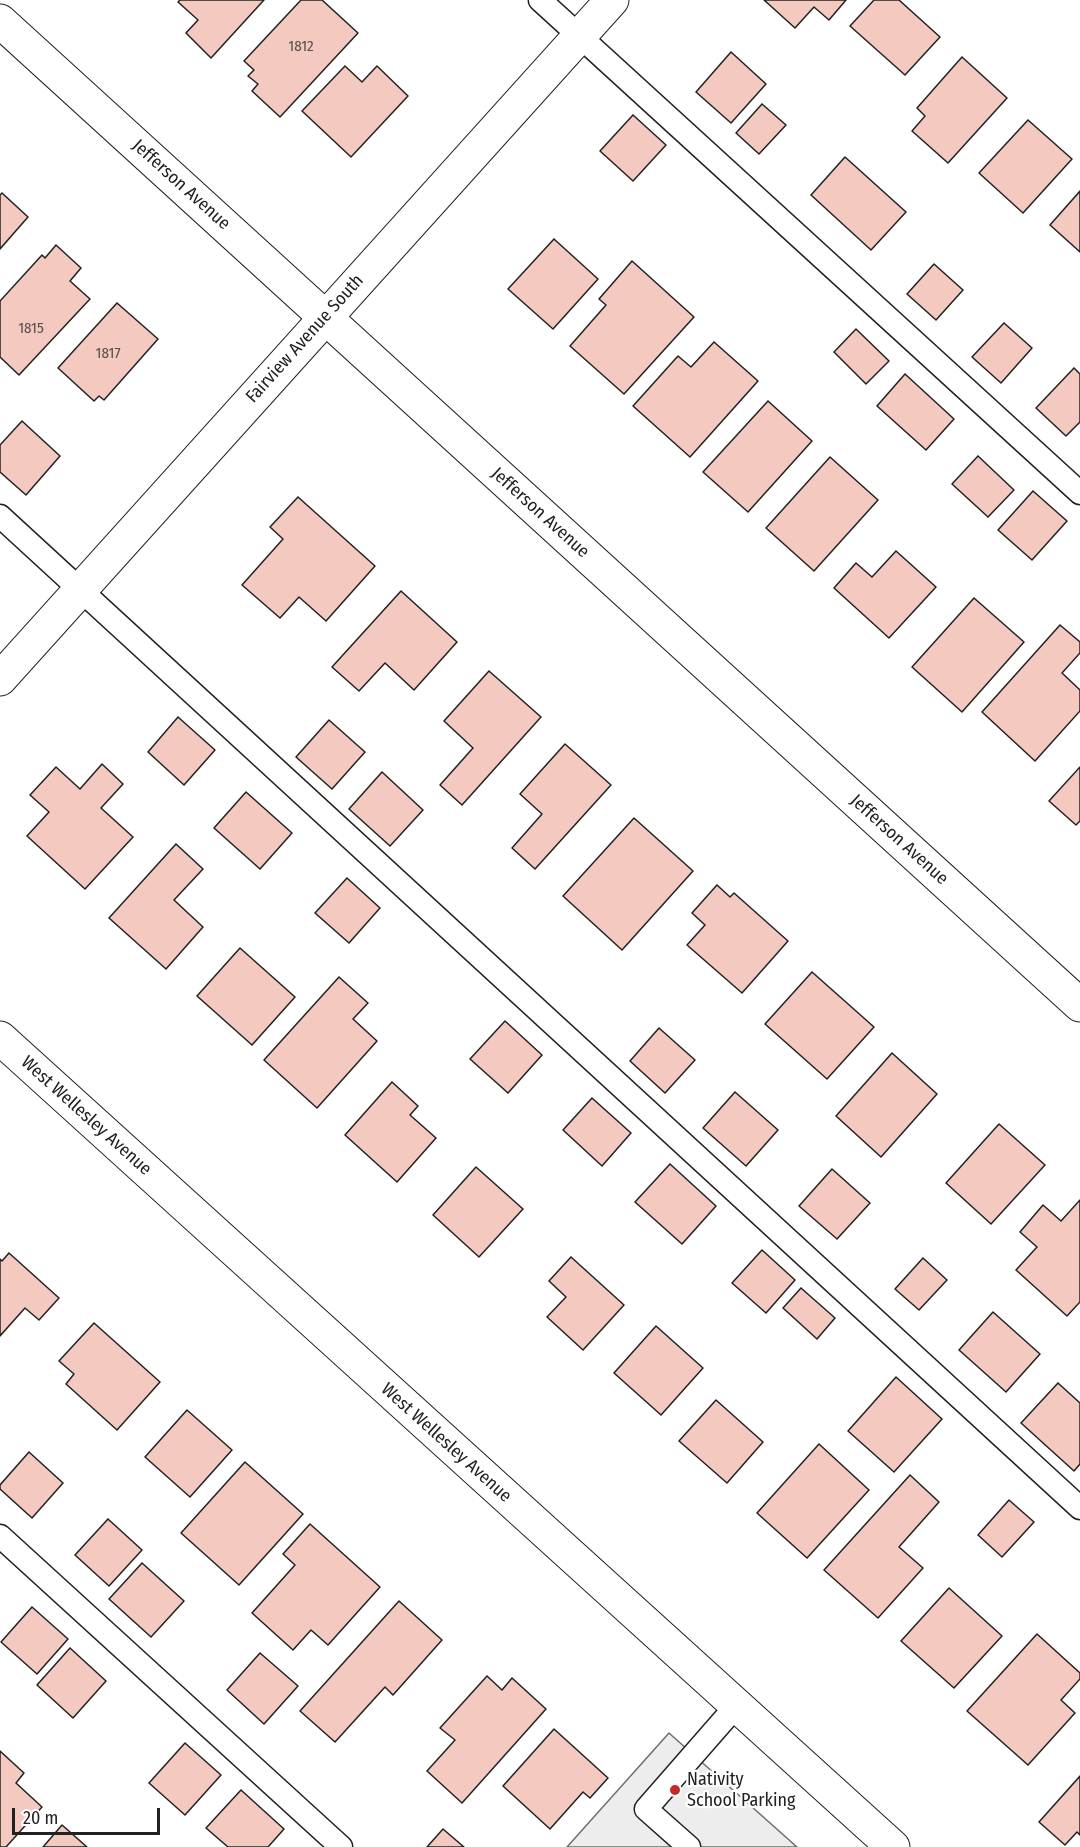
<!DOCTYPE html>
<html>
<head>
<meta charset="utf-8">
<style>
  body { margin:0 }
  #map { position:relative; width:1080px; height:1847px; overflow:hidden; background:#fff; font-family:"Fira Sans Condensed",sans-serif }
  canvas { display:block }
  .scale { position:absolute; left:12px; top:1808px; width:148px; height:27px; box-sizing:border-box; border:3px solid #222; border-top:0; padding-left:8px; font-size:18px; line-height:21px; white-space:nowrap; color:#222; -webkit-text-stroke:4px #fff; paint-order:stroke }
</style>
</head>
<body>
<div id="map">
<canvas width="1080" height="1847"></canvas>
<div class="scale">20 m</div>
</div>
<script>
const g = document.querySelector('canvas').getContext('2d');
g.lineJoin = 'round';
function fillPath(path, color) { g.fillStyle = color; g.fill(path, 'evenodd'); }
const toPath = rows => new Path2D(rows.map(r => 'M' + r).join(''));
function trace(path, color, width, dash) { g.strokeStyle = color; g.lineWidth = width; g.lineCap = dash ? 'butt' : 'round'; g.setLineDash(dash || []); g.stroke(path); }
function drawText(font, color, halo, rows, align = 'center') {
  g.font = font + ' "Fira Sans Condensed",sans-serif'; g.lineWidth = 4.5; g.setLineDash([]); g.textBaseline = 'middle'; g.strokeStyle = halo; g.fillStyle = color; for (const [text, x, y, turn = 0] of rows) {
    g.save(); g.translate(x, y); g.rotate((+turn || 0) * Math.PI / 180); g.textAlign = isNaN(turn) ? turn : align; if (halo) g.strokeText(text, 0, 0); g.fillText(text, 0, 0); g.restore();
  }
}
const parking = toPath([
  [669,1733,797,1847,567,1847,669,1733]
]);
fillPath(parking, '#ededed');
trace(parking, '#6f6f6f', 1.5);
const building = toPath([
  [180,0,264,0,211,58,186,33,198,20,178,2,180,0],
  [301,0,322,0,358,33,280,117,252,91,258,84,248,76,254,70,244,61,301,0],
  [764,0,846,0,829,20,814,7,795,28,764,0],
  [874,0,899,0,940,37,905,75,850,26,874,0],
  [731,52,766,84,731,123,696,92,731,52],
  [962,57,1007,98,948,163,912,131,925,116,917,108,962,57],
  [345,66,362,82,377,66,408,96,351,157,302,111,345,66],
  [762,104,786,125,759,154,736,133,762,104],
  [633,115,666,145,633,181,600,151,633,115],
  [1028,120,1072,159,1023,213,979,173,1028,120],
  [845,157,906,212,871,250,811,195,845,157],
  [1080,191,1080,252,1050,225,1080,191],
  [2,193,28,217,0,249,0,195,2,193],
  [554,239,598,279,553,329,508,289,554,239],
  [56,245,81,268,70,281,90,299,19,375,0,357,0,301,42,255,45,258,56,245],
  [632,261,694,317,624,394,570,346,606,305,599,299,632,261],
  [934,264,963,290,936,320,907,294,934,264],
  [117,303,158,339,104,400,99,396,94,401,58,368,117,303],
  [1004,323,1032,348,1001,383,972,357,1004,323],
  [856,329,889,361,866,384,834,352,856,329],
  [714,342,758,381,690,457,633,406,678,356,691,367,714,342],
  [1074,368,1080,374,1080,422,1066,436,1036,408,1074,368],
  [905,374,954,419,926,450,877,406,905,374],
  [768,401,812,441,748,512,703,472,768,401],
  [22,421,60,456,26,495,0,472,0,445,22,421],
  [978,456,1014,490,988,517,952,484,978,456],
  [830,457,878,500,814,571,766,528,830,457],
  [1033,491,1067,521,1032,560,998,530,1033,491],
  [298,497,375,566,326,621,299,597,280,618,242,585,283,539,270,527,298,497],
  [896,551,936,587,889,638,834,588,856,563,872,577,896,551],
  [401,591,457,642,414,690,385,663,359,691,332,667,401,591],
  [974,598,1024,642,962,712,912,667,974,598],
  [1060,625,1080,642,1080,653,1062,673,1080,690,1080,711,1035,761,982,712,1060,625],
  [489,671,541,717,462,805,440,785,473,748,444,721,489,671],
  [178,717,215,750,184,785,148,752,178,717],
  [329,720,365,752,332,789,296,757,329,720],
  [565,744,611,785,535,869,512,848,542,814,520,794,565,744],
  [102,764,123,784,101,808,133,837,85,889,27,836,49,812,30,795,56,767,80,789,102,764],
  [1080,767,1080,821,1076,825,1049,801,1080,767],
  [382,772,423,810,390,846,349,809,382,772],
  [246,792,292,833,260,869,214,828,246,792],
  [634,818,693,871,622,950,563,896,634,818],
  [176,844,203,869,174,900,203,927,166,969,109,918,176,844],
  [347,878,380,908,349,943,315,913,347,878],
  [717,885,730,897,734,893,788,941,742,993,687,945,705,925,692,913,717,885],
  [240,948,295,997,252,1045,197,996,240,948],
  [812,972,874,1027,827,1079,765,1024,812,972],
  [339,977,368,1003,353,1019,377,1041,317,1108,264,1060,339,977],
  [505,1021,542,1055,508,1093,470,1059,505,1021],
  [659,1028,695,1060,665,1093,630,1061,659,1028],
  [892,1053,937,1094,881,1157,836,1116,892,1053],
  [392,1082,418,1106,410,1115,436,1138,397,1182,345,1135,392,1082],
  [735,1092,778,1130,746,1166,703,1128,735,1092],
  [592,1098,631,1133,602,1166,563,1130,592,1098],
  [999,1124,1045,1165,991,1224,946,1183,999,1124],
  [670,1164,716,1206,682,1244,635,1202,670,1164],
  [476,1167,523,1209,479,1257,433,1215,476,1167],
  [832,1169,870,1203,837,1239,799,1206,832,1169],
  [1080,1200,1080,1302,1067,1316,1016,1270,1037,1247,1020,1232,1043,1205,1061,1221,1080,1200],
  [762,1250,795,1280,766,1313,732,1283,762,1250],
  [9,1253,59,1298,39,1320,25,1308,0,1336,0,1259,2,1261,9,1253],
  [571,1257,624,1305,583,1350,547,1317,566,1297,549,1281,571,1257],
  [923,1258,947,1280,919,1310,895,1289,923,1258],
  [801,1288,835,1318,817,1339,783,1308,801,1288],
  [993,1312,1040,1354,1006,1392,959,1350,993,1312],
  [94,1323,160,1382,117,1430,66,1384,74,1374,59,1361,94,1323],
  [656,1326,703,1368,661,1415,614,1373,656,1326],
  [896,1377,942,1419,894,1472,848,1431,896,1377],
  [1058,1383,1080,1403,1080,1464,1074,1471,1021,1423,1058,1383],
  [716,1400,763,1442,727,1483,679,1441,716,1400],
  [187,1410,232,1450,190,1497,145,1457,187,1410],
  [819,1444,869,1490,807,1558,757,1513,819,1444],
  [29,1452,63,1483,32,1518,0,1489,0,1485,29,1452],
  [245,1462,303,1514,239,1585,181,1533,245,1462],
  [910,1475,939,1502,899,1547,923,1568,878,1618,824,1570,910,1475],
  [1009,1500,1034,1522,1002,1557,978,1535,1009,1500],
  [108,1519,142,1550,109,1586,75,1555,108,1519],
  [310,1524,380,1587,328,1645,311,1630,293,1650,252,1613,295,1565,283,1554,310,1524],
  [142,1563,184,1601,151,1637,109,1599,142,1563],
  [949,1588,1002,1636,954,1688,901,1641,949,1588],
  [399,1601,442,1640,393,1695,385,1687,335,1742,300,1711,399,1601],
  [32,1607,68,1639,37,1674,1,1642,32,1607],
  [1037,1634,1080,1673,1080,1679,1061,1700,1075,1713,1028,1765,967,1711,1037,1634],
  [70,1648,106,1681,73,1718,37,1685,70,1648],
  [260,1653,298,1686,264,1724,227,1690,260,1653],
  [487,1676,502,1690,512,1678,546,1709,462,1803,427,1771,455,1740,440,1728,487,1676],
  [554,1729,608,1778,590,1798,583,1792,550,1829,503,1786,554,1729],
  [185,1743,221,1775,185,1815,149,1783,185,1743],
  [0,1751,24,1773,16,1783,42,1807,6,1847,0,1847,0,1751],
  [1080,1776,1080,1835,1077,1832,1065,1845,1039,1822,1080,1776],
  [241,1790,284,1829,268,1847,228,1847,206,1828,241,1790],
  [62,1825,87,1847,43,1847,62,1825],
  [443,1829,464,1847,427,1847,443,1829]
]);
fillPath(building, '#f3c9c0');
trace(building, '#222', 1.5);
const lane = toPath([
  [540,0,1080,493],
  [0,516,1080,1508],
  [0,1536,341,1847],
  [689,1847,646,1809,736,1706]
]);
const street = toPath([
  [0,21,1080,1005],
  [0,1038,893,1847]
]);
const secondary = toPath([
  [0,679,612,0]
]);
trace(lane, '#222', 25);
trace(street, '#222', 35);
trace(secondary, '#222', 35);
trace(lane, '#fff', 22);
trace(street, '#fff', 33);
trace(secondary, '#fff', 33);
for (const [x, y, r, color] of [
  [675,1790,6,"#c62828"]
]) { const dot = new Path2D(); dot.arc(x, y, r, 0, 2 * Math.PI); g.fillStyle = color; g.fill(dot); trace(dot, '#fff', 2); }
drawText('15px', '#564c4a', null, [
  ["1812",301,47],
  ["1815",31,329],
  ["1817",108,354]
]);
drawText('18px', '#222', '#fff', [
  ["Jefferson Avenue",181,185,42],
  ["Fairview Avenue South",305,339,-48],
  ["Jefferson Avenue",540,513,42],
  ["Jefferson Avenue",899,840,42],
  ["West Wellesley Avenue",86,1116,42],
  ["West Wellesley Avenue",446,1443,42]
]);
drawText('18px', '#222', '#fff', [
  ["Nativity",687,1780],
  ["School Parking",687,1801]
], 'left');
</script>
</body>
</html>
